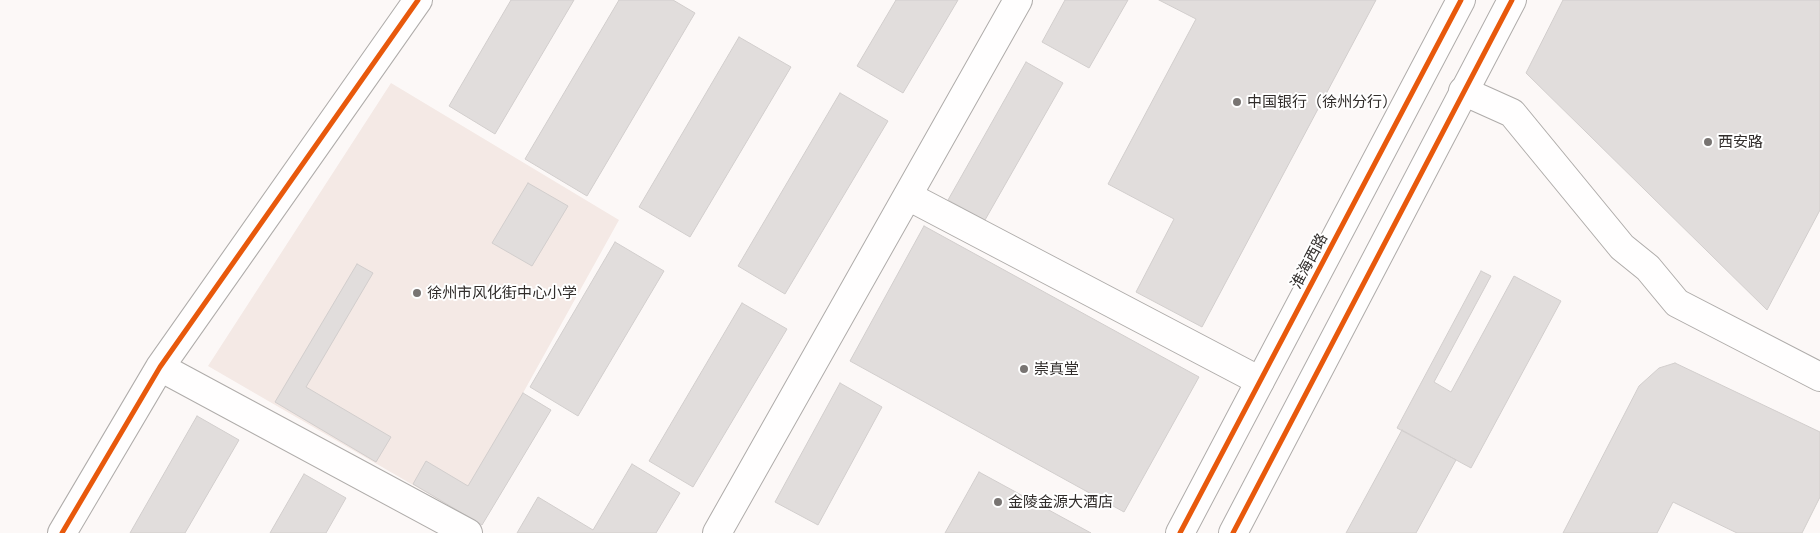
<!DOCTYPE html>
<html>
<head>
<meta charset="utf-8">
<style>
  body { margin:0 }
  canvas { display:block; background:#fcf8f7 }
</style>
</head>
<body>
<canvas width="1820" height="533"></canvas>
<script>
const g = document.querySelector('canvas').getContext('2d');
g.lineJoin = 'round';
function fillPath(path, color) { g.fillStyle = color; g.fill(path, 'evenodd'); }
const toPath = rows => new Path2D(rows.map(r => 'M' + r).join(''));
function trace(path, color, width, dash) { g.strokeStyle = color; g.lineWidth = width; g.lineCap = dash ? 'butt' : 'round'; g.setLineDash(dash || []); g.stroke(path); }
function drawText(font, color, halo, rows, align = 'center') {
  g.font = font + ' Barlow,"Noto Sans SC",sans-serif'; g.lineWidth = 4; g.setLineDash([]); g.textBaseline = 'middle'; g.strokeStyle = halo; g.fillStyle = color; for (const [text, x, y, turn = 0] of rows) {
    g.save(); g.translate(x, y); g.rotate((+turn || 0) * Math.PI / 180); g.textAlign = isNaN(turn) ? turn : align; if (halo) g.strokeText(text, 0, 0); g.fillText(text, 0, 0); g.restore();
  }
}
fillPath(toPath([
  [391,83,619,220,523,393,551,410,482,525,208,366]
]), '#f4e9e5');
const building = toPath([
  [511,0,574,0,495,134,449,106,511,0],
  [619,0,673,0,695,13,587,196,525,159,619,0],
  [896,0,958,0,903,93,857,66,896,0],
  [1065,0,1128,0,1089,68,1042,42,1065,0],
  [1159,0,1376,0,1202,327,1136,292,1174,219,1108,184,1196,19,1159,0],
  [1563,0,1820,0,1820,210,1767,310,1526,73,1563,0],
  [739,37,791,67,690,237,639,207,739,37],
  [1026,62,1063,83,985,220,948,200,1026,62],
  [840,93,888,121,785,294,738,266,840,93],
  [528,183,568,206,532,266,492,243,528,183],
  [924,226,1199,377,1124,512,850,361,924,226],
  [615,242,664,271,578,416,530,387,615,242],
  [357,264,373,273,306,387,391,437,376,462,275,402,357,264],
  [1481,271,1491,276,1434,382,1451,392,1514,276,1561,301,1471,468,1397,428,1481,271],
  [742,303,787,329,693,487,649,461,742,303],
  [1675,363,1820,432,1820,497,1802,533,1737,533,1673,502,1657,533,1563,533,1639,386,1659,368,1675,363],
  [840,383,882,407,818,525,775,502,840,383],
  [523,393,551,410,482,525,413,484,426,461,468,486,523,393],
  [197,416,239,440,185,533,130,533,197,416],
  [1402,430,1456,460,1416,533,1346,533,1402,430],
  [632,464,680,493,656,533,517,533,538,497,593,530,632,464],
  [979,472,1091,533,945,533,979,472],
  [304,474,346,498,326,533,270,533,304,474]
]);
fillPath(building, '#e1dddc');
trace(building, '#d2cecd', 1);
const minor = toPath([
  [1463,91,1512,113,1622,247,1648,268,1677,303,1820,377],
  [908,196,1260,381],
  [160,367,468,533],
  [62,533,160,367,418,0],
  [717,533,1018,0]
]);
const major = toPath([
  [1180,533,1461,0],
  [1233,533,1512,0]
]);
trace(minor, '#afacaa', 30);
trace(major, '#afacaa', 30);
trace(minor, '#fffefe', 28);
trace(major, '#fffefe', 28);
trace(toPath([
  [62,533,160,367,418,0],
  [1180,533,1461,0],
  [1233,533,1512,0]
]), '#e8590c', 5);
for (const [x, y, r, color] of [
  [1237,102,5,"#787472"],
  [1708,142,5,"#787472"],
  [417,293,5,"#787472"],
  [1024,369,5,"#787472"],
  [998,502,5,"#787472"]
]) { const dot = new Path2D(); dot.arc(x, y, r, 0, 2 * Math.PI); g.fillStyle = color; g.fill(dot); trace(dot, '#fff', 2); }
drawText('15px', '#312d2b', '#fff', [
  ["中国银行（徐州分行）",1247,102],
  ["西安路",1718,142],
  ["徐州市风化街中心小学",427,293],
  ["崇真堂",1034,369],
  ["金陵金源大酒店",1008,502]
], 'left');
drawText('15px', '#312d2b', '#fff', [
  ["淮海西路",1309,261,-62]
]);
</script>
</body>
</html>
